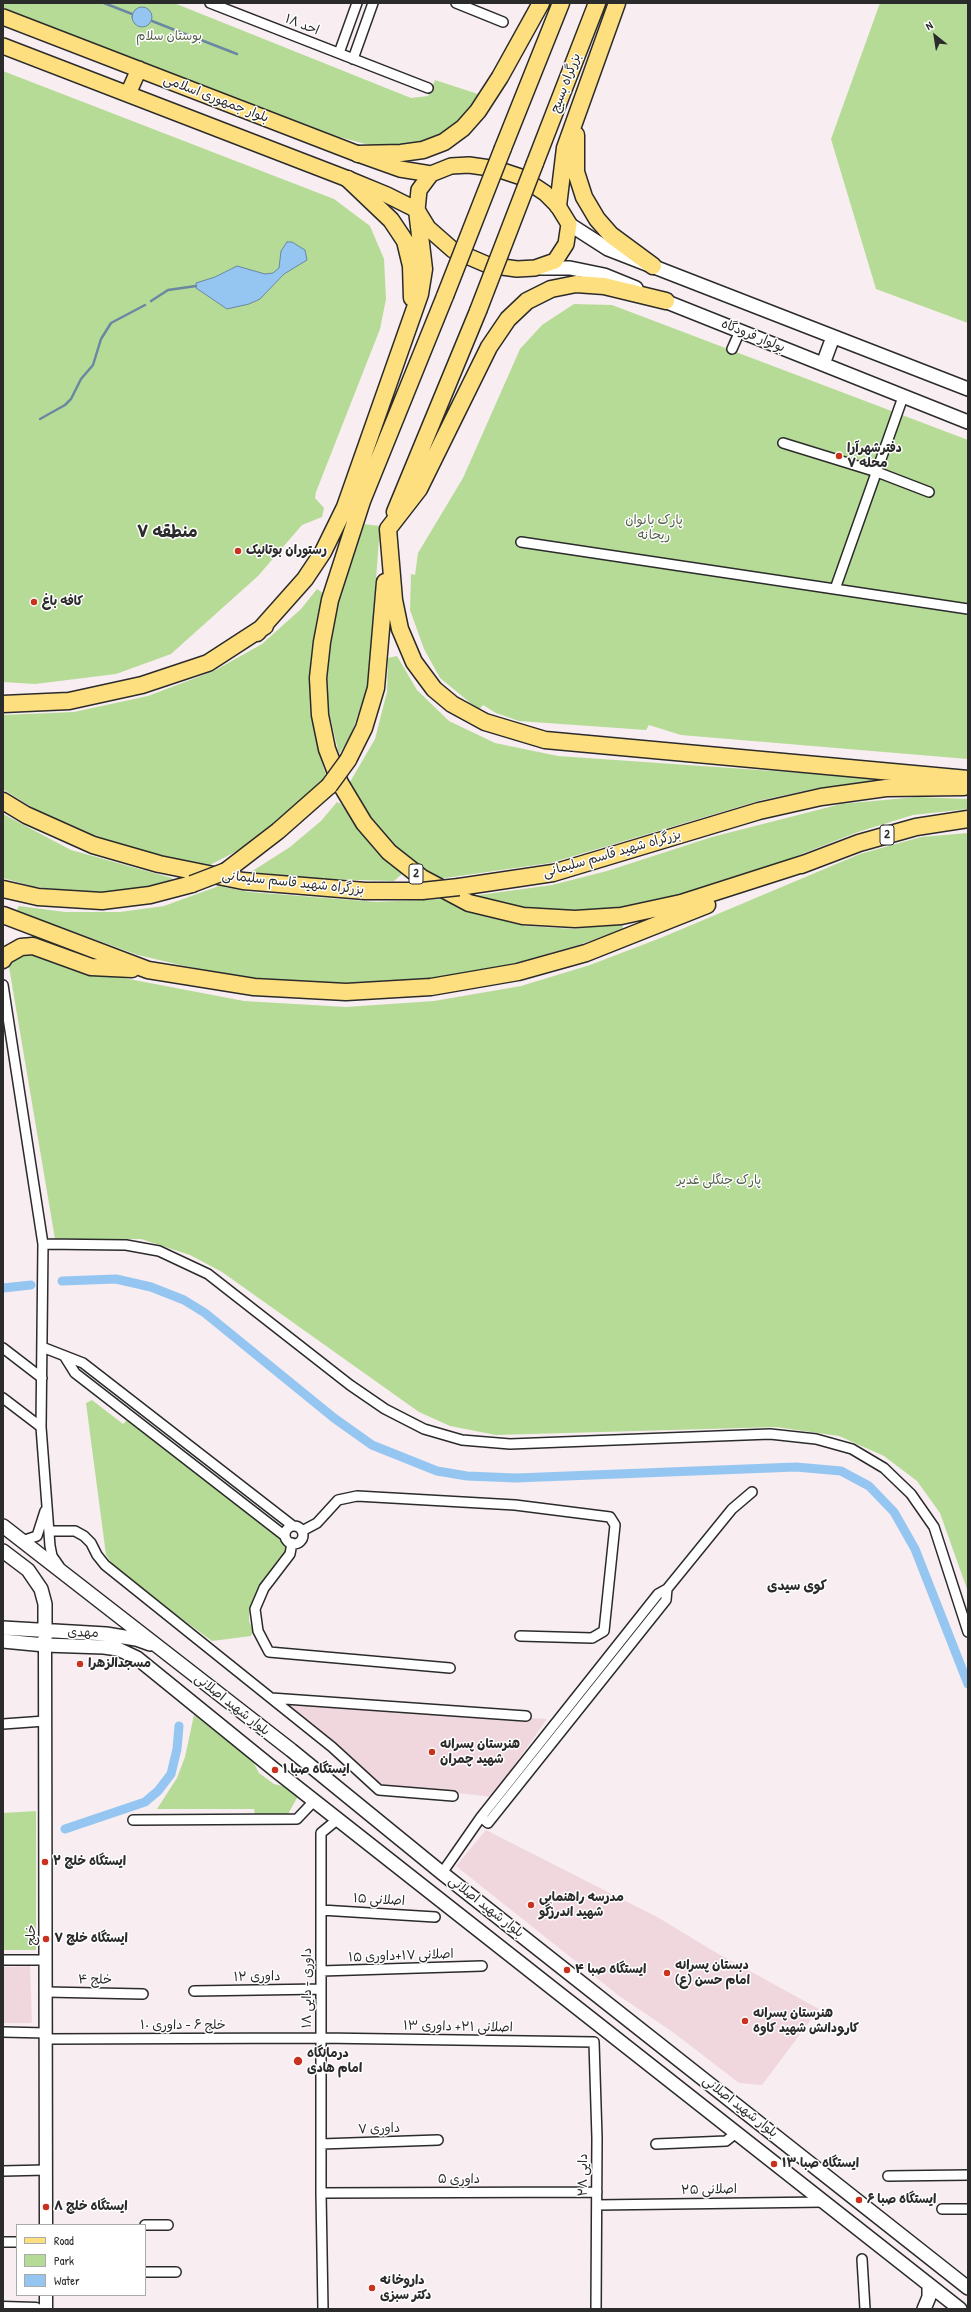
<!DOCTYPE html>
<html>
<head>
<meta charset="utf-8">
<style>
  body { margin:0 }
  #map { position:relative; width:971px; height:2312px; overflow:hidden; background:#f8edf0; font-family:"Patrick Hand",sans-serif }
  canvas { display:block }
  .frame { position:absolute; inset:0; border:4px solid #2b2b2b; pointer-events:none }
  .legend { position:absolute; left:16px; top:2224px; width:130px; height:72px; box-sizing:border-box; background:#fff; border:1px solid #aaa; margin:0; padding:5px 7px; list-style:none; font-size:12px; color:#2b2b2b }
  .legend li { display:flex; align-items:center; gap:8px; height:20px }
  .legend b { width:20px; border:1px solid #aaa }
  .north { position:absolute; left:915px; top:16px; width:40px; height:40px; -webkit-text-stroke:3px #fff; paint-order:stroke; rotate:330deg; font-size:11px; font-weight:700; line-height:16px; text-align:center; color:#2b2b2b }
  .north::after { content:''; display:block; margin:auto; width:14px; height:18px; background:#2b2b2b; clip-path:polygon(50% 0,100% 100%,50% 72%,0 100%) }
</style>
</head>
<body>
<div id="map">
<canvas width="971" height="2312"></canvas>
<div class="frame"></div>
<ul class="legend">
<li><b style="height:5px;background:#fedf80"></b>Road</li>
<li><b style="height:11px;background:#b6db96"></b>Park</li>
<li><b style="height:11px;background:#95c6f1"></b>Water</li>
</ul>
<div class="north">N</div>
</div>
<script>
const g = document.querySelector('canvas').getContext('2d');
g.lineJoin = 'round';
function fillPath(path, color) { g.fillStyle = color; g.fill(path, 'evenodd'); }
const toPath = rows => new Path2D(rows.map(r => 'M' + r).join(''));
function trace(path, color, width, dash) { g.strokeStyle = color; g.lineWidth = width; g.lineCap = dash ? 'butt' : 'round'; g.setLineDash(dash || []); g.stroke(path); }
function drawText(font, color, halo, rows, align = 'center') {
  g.font = font + ' "Patrick Hand","Playpen Sans Arabic",sans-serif'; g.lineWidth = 3; g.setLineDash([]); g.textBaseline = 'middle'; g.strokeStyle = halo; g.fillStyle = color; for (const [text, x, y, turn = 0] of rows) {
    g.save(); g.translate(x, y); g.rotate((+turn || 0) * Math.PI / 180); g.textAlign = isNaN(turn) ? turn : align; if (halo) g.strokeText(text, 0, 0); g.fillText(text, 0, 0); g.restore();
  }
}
fillPath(toPath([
  [278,1704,547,1719,492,1797,380,1784],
  [486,1830,659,1918,715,1952,819,2009,762,2085,739,2083,674,2033,618,1995,456,1866],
  [30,1966,32,2023,3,2023,3,1967]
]), '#f0d7de');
fillPath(toPath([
  [3,3,174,3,411,98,428,96,435,80,481,95,463,121,441,136,413,145,381,148,339,137,3,9],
  [880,3,968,3,968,323,876,289,831,139],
  [3,71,334,199,370,226,384,259,386,299,380,329,316,492,315,498,324,508,322,517,302,525,258,576,171,654,116,674,35,684,3,682],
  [574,304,612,305,968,440,968,759,681,735,649,725,646,730,519,721,496,713,483,705,479,710,440,678,424,649,410,610,411,574,415,575,418,553,463,478,520,349,542,325],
  [363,524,380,526,368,686,350,737,339,754,329,712,326,677,329,643,338,601],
  [317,589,323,593,316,623,311,658,310,689,313,720,320,757,326,775,318,787,254,842,210,865,161,857,97,838,34,809,3,789,3,715,74,712,148,696,214,671,262,644,301,609],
  [397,656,417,690,449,721,495,743,558,756,874,778,874,781,818,788,762,800,550,863,438,879,393,844,368,814,350,782,375,739,387,692,388,658],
  [917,797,968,799,968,809,913,815,858,832,735,880,624,910,577,914,529,911,472,896,552,885,607,871,712,837,841,804],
  [337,802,341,804,374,849,402,874,394,881,322,879,251,872,290,847,321,821],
  [3,814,71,850,172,878,172,882,105,893,35,887,3,878],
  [968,833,968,1592,940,1513,917,1481,884,1456,839,1436,776,1427,496,1435,450,1426,419,1412,222,1272,190,1255,141,1239,55,1239,8,961,30,951,92,972,244,1001,346,1007,434,1001,521,986,590,965,663,937,860,854,921,837],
  [219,886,249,892,377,902,441,899,470,912,525,926,574,929,622,923,623,929,579,945,515,963,430,980,347,985,255,979,180,965,138,955,16,911,19,906,65,912,120,912,164,906],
  [92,1400,123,1424,127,1420,282,1539,285,1547,285,1557,278,1567,259,1586,249,1610,249,1621,253,1631,251,1636,212,1641,118,1572,106,1555,86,1403],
  [194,1715,252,1760,259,1773,274,1784,287,1787,298,1796,287,1816,255,1815,254,1809,157,1809,177,1778,185,1757],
  [36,1811,36,1950,3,1950,3,1813]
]), '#b6db96');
const water = toPath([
  '132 17a10 10 0 1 1 20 0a10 10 0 1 1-20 0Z',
  [287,242,292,242,305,250,307,260,284,274,260,299,249,304,227,309,196,288,196,283,215,277,237,266,265,274,273,273,279,268,281,251,287,242]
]);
fillPath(water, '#95c6f1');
trace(water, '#6b88a2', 1);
trace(toPath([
  [104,3,132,14],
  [152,21,195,38],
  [201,40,237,54],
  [151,301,168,290,196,286],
  [40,419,65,405,71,399,81,379,93,365,101,339,111,323,145,305]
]), '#6b88a2', 2.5);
trace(toPath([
  [62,1281,116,1279,151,1287,184,1300,205,1313,334,1418,372,1445,437,1471,467,1476,516,1478,796,1467,841,1471,869,1486,894,1512,915,1549,968,1684],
  [3,1288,31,1285],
  [65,1829,145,1802,158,1791,171,1774,177,1749,179,1726]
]), '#95c6f1', 9);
const minor = toPath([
  [210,3,428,88],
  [456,3,503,22],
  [339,53,357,3],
  [353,59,373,3],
  [732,349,740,331],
  [783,443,877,472,929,492],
  [521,542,968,609],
  [835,589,903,397],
  [3,985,43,1244,41,1427,50,1546,52,1556,59,1566],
  [43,1244,126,1245,159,1251,208,1274,350,1385,385,1409,424,1429,462,1440,510,1444,770,1434,816,1439,852,1449,884,1468,911,1494,934,1527,968,1632],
  [42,1347,83,1363,293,1526],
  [3,1348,42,1378],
  [65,1357,75,1373,285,1536],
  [3,1398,41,1427],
  '285 1535a9 9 0 1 1 18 0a9 9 0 1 1-18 0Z',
  [50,1531,75,1531,84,1536,91,1543,97,1555,105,1565,332,1747,379,1790,453,1796],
  [302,1531,317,1523,338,1500,357,1496,515,1505,610,1517,615,1525,604,1631,592,1638,520,1636],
  [22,1541,37,1536,45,1511],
  [292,1543,290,1554,264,1588,255,1609,258,1631,269,1652,450,1668],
  [271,1698,526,1716],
  [3,1724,45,1721],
  [481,1817,488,1823,666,1600,667,1589],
  [133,1820,297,1819,314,1801],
  [442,1873,481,1817,658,1594,667,1589,732,1509,752,1492],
  [321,1910,435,1917],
  [3,1960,46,1960],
  [321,1971,482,1966],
  [194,1991,321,1989],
  [46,1992,143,1994],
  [3,2032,46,2033],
  [46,2039,321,2038,594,2042,597,2138,596,2309],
  [321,2144,438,2140],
  [656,2144,726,2141,736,2133],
  [3,2171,46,2170],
  [888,2176,968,2175],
  [321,2193,597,2192],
  [597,2205,823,2202],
  [942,2209,968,2209],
  [145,2225,168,2225],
  [3,2242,17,2242],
  [862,2259,865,2309],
  [145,2272,176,2272],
  [323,2309,321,2193,321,1833,338,1819]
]);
const tertiary = toPath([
  [45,1645,46,2225],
  [46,2295,46,2309],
  [3,2308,36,2309]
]);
const secondary = toPath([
  [569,224,608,249,968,389],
  [541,268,570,268,604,275,636,288],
  [657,298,968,422],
  [823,364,833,337],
  [3,1526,291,1750,442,1873,968,2288],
  [3,1551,28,1570,41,1589,45,1604,45,1640],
  [3,1628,106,1634,136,1639,150,1644],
  [3,1641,45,1645,104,1647,118,1649,137,1658,275,1770,960,2309],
  [924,2309,929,2297,929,2286]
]);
const primary = toPath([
  [3,17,358,154,400,169,431,174],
  [3,46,348,179,387,195,417,210],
  [128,94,139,69],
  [469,165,497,169,521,177,545,193,558,206,569,224,566,244,555,261,535,268,517,269,488,265,453,250,428,228,417,210,419,190,431,174,451,166,469,165]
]);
const trunk = toPath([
  [576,135,576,172,584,197,597,219,611,235,653,266],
  [503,148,561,3],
  [358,154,401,153,423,150,444,142,463,128,478,111,500,77,541,3],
  [535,163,597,3],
  [348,179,391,220,405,241,411,266,412,298],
  [558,206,565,148,617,3],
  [445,296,362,501,330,600,322,642,318,678,320,715,327,749,340,783,364,823,389,852,422,878,469,903,523,916,575,919,621,916,681,903,809,862],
  [666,301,604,286,576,284,551,289,527,301,508,319,489,347,419,489,388,529,394,600,400,629,414,662,434,689,452,704,485,722,545,740,968,779],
  [395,512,478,311],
  [257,633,305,579,323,552,345,507,420,294,424,269,417,210],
  [3,704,69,701,142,685,208,663,265,626],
  [348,760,364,728,376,688,385,582],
  [3,801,26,815,93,845,159,864,243,881,365,891,422,891],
  [801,865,859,843,916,827,968,819],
  [226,871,278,831,329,786],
  [459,887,553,873,759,811,821,797,886,788,964,787],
  [3,889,38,897,102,901,150,895,192,884],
  [3,915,148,970,254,987,346,992,431,987,518,972,586,953,707,905],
  [3,960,5,956,21,947,33,946,91,967,132,969]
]);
trace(minor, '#2b2b2b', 12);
trace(tertiary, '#2b2b2b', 15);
trace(secondary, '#2b2b2b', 16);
trace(primary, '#2b2b2b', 18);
trace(trunk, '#2b2b2b', 19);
trace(minor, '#fff', 9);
trace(tertiary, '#fff', 12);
trace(secondary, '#fff', 13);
trace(primary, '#fedf80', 15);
trace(trunk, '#fedf80', 16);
const trunkBridge = toPath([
  [445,296,503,148],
  [478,311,535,163],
  [329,786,348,760],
  [192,884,226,871],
  [422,891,459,887]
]);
trace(trunkBridge, '#2b2b2b', 19, []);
trace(trunkBridge, '#fedf80', 16);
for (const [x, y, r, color] of [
  [839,456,4,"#c8321e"],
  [238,551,4,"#c8321e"],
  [34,602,4,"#c8321e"],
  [80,1664,4,"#c8321e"],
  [432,1752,4,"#c8321e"],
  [275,1770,4,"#c8321e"],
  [45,1862,4,"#c8321e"],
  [531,1905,4,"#c8321e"],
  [46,1939,4,"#c8321e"],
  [567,1970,4,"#c8321e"],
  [667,1973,4,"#c8321e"],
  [745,2021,4,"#c8321e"],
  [298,2061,5,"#c8321e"],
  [774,2164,4,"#c8321e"],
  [859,2200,4,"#c8321e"],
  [46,2207,4,"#c8321e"],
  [372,2288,4,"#c8321e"]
]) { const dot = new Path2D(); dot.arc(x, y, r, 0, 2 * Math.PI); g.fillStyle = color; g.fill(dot); trace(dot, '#fff', 1.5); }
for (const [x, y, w] of [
  [887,835,14],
  [416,874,14]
]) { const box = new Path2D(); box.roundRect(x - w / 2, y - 10, w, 20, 3); g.fillStyle = '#fff'; g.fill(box); trace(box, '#2b2b2b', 1); }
drawText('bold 12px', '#2b2b2b', null, [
  ["2",887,835],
  ["2",416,874]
]);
drawText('13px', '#2b2b2b', '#fff', [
  ["احد ۱۸",302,25,21],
  ["بزرگراه بسیج",566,83,-69],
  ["بلوار جمهوری اسلامی",216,99,21],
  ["بولوار فرودگاه",753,336,22],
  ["بزرگراه شهید قاسم سلیمانی",612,854,-16],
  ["بزرگراه شهید قاسم سلیمانی",293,883,6],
  ["مهدی",83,1633,2],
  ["بلوار شهید اصلانی",232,1705,38],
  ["اصلانی ۱۵",379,1900,3],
  ["بلوار شهید اصلانی",486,1907,38],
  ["خلج",32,1935,-90],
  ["اصلانی ۱۷+داوری ۱۵",401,1956,-2],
  ["داوری ۱۲",257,1977,-1],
  ["خلج ۴",95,1980,1],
  ["داوری - دایی ۱۸",308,1988,-90],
  ["خلج ۶ - داوری ۱۰",183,2026],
  ["اصلانی ۲۱+ داوری ۱۳",458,2027,1],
  ["بلوار شهید اصلانی",740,2107,38],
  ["داوری ۷",379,2129,-2],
  ["دایی ۲۸",584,2175,-90],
  ["داوری ۵",459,2180],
  ["اصلانی ۲۵",709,2190,-1]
]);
drawText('13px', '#55604b', '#fff', [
  ["بوستان سلام",169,37],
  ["پارک بانوان",654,521],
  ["ریحانه",654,536],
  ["پارک جنگلی غدیر",719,1181]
]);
drawText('bold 13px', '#2b2b2b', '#fff', [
  ["دفترشهرآرا",847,449],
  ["محله ۷",847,464],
  ["رستوران بوتانیک",246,551],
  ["کافه باغ",42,602],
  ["مسجدالزهرا",88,1664],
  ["هنرستان پسرانه",440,1745],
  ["شهید چمران",440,1760],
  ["ایستگاه صبا ۱",283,1770],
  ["ایستگاه خلچ ۲",53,1862],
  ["مدرسه راهنمایی",539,1898],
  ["شهید اندرزگو",539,1913],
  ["ایستگاه خلج ۷",54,1939],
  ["دبستان پسرانه",675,1966],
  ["امام حسن (ع)",675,1981],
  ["ایستگاه صبا ۴",575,1970],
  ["هنرستان پسرانه",753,2014],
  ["کارودانش شهید کاوه",753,2029],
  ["درمانگاه",307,2054],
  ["امام هادی",307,2069],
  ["ایستگاه صبا ۱۳",782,2164],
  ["ایستگاه صبا ۶",867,2200],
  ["ایستگاه خلچ ۸",54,2207],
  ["داروخانه",380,2281],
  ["دکتر سبزی",380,2296]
], 'left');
drawText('bold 14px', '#2b2b2b', '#fff', [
  ["کوی سیدی",797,1586]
]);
drawText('bold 17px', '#2b2b2b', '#fff', [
  ["منطقه ۷",167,532]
]);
</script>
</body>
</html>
